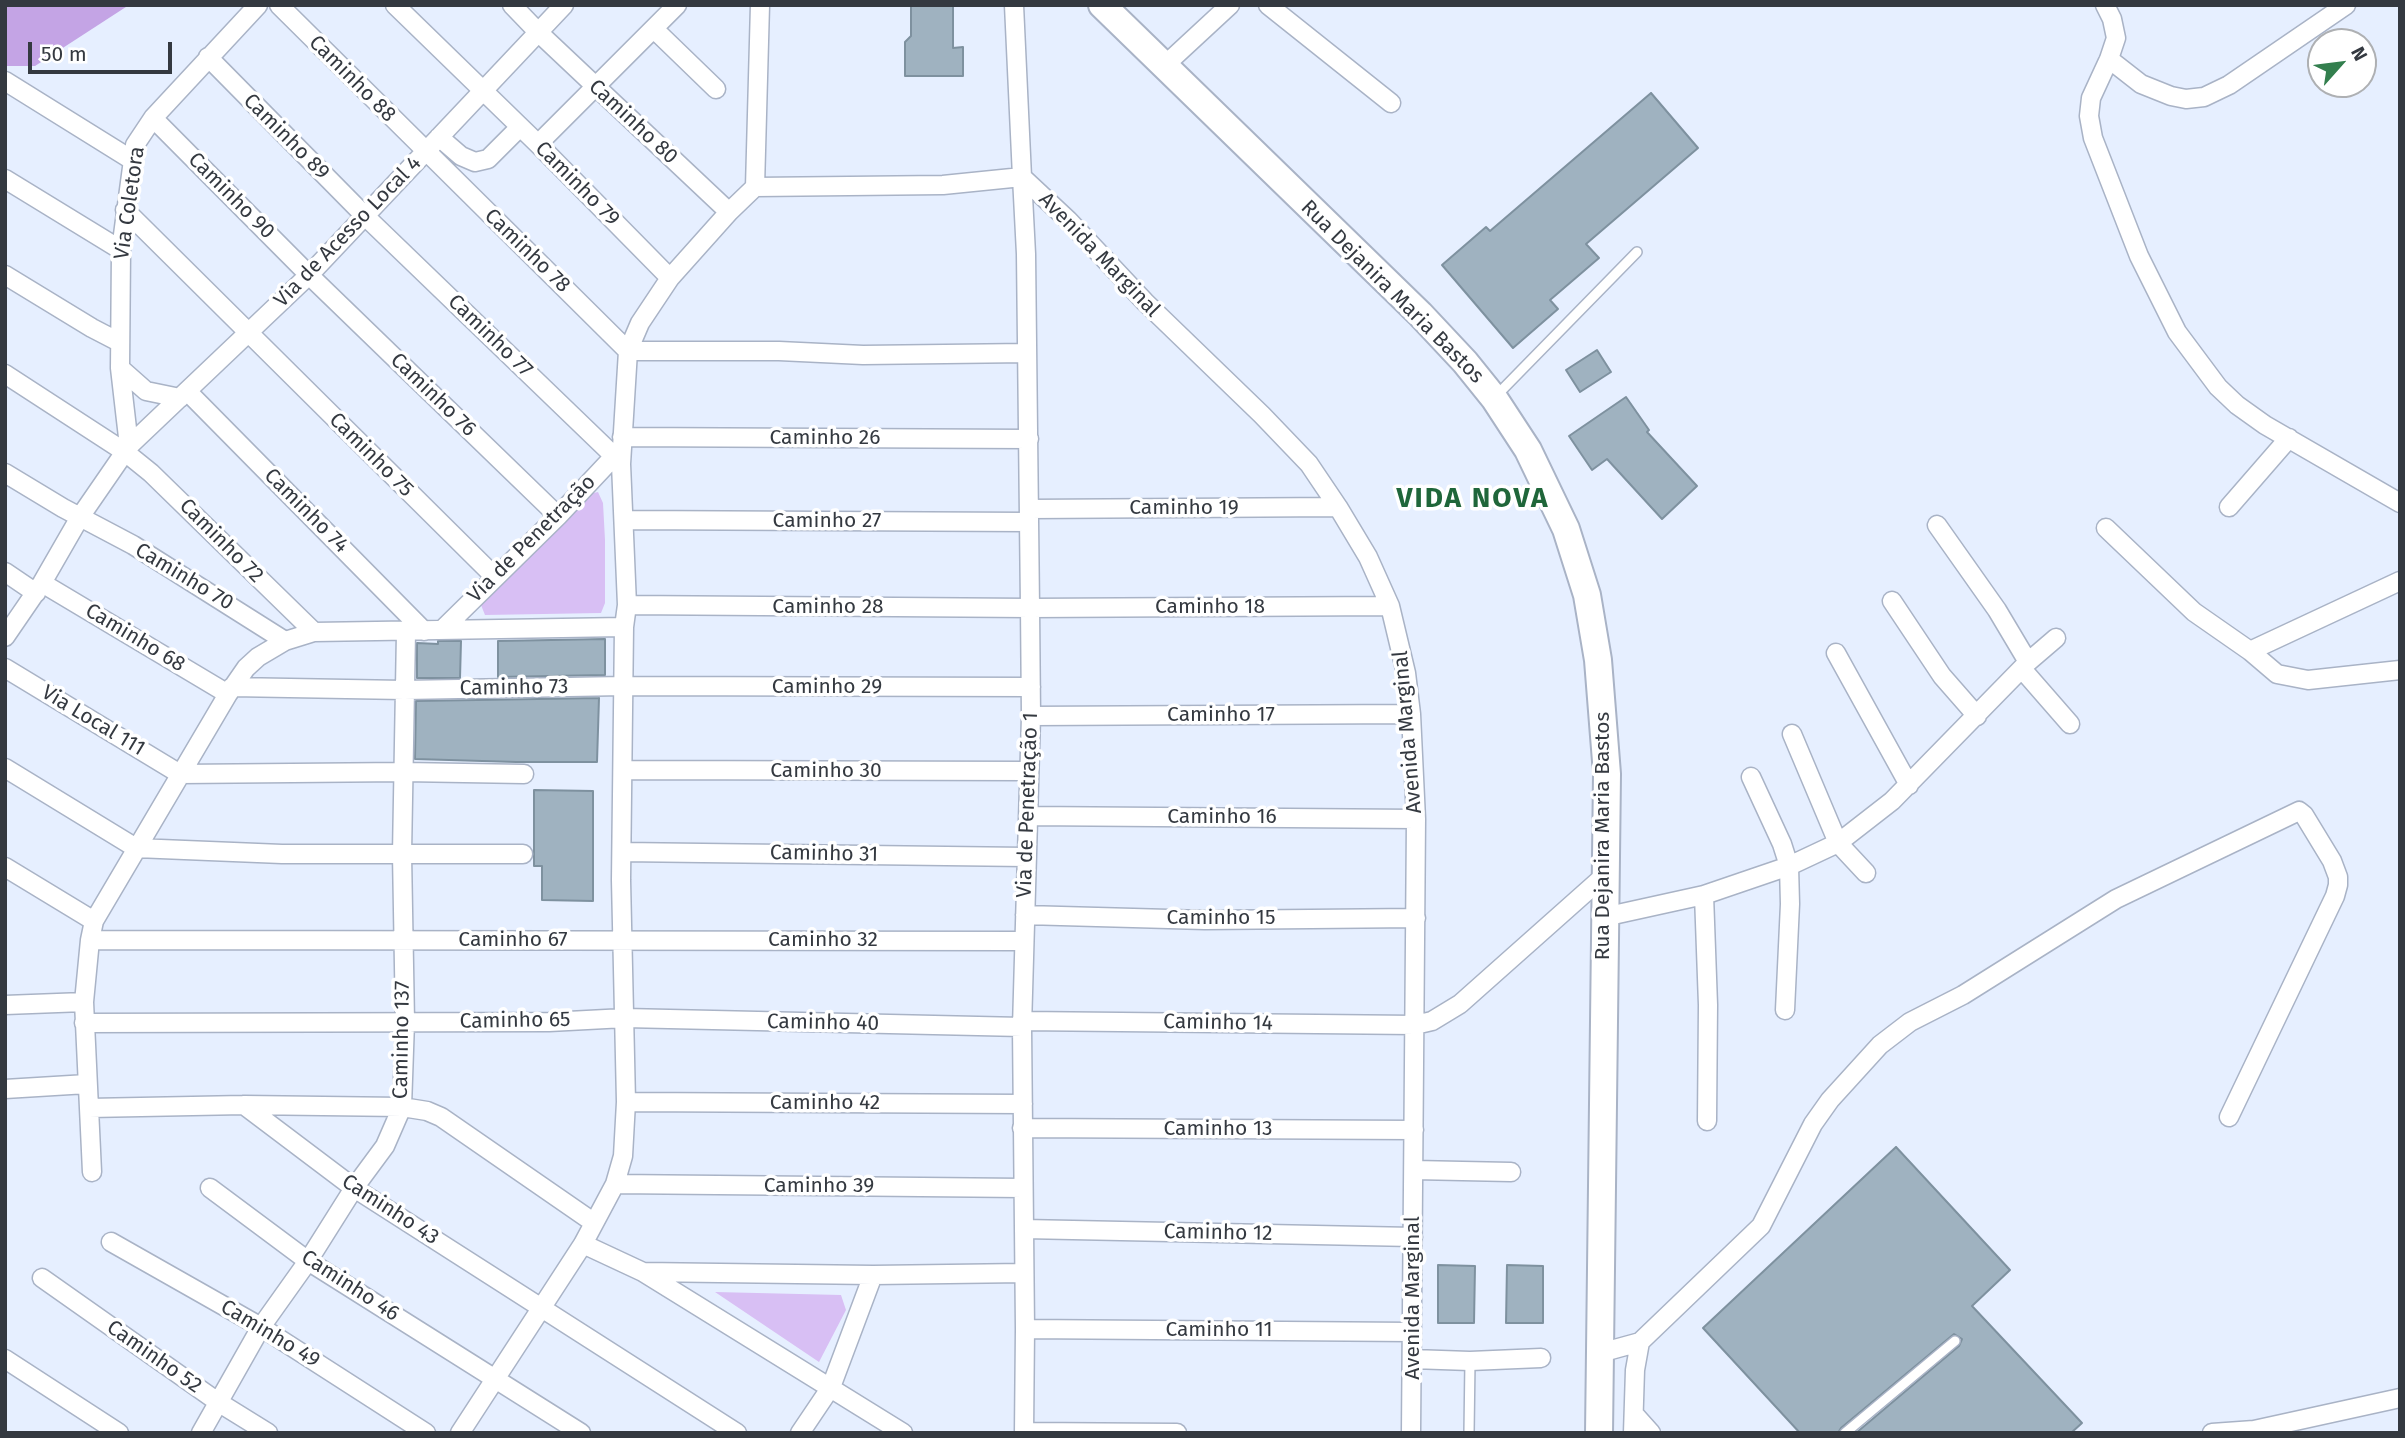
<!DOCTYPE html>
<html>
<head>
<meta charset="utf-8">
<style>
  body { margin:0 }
  #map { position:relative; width:2405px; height:1438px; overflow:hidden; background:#e6efff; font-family:"Fira Sans",sans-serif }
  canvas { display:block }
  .frame { position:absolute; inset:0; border:7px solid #343940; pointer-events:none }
  .north { position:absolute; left:2307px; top:28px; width:70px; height:70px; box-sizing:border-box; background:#fff; border:2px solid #aeb0b3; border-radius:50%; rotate:62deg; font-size:19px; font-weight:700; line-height:28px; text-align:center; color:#343940 }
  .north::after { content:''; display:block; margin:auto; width:24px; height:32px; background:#337f4e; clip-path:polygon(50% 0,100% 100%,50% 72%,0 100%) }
  .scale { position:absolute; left:28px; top:42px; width:144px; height:32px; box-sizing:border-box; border:4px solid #343940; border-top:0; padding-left:9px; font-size:21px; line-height:24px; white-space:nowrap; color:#343940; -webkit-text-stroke:5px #fff; paint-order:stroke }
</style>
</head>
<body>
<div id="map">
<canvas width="2405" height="1438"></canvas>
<div class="frame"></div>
<div class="north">N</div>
<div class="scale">50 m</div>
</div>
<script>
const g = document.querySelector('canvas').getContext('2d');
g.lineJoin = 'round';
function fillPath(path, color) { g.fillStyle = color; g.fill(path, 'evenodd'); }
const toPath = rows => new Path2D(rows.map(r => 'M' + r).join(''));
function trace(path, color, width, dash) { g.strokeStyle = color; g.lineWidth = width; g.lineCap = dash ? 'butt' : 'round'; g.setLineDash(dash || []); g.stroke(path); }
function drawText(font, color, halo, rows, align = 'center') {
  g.font = font + ' "Fira Sans",sans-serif'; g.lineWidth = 7; g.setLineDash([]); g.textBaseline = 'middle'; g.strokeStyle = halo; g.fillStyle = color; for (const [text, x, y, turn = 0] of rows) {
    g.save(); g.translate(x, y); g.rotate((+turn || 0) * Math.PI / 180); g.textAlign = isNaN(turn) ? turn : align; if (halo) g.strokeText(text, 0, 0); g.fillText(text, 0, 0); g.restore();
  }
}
fillPath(toPath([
  [598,492,603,503,605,540,605,603,601,613,485,615,481,605,508,576,589,494],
  [715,1292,841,1295,846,1310,819,1362]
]), '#d8bff4');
fillPath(toPath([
  [5,5,129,5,35,66,5,66]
]), '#c4a4e5');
const building = toPath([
  [911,5,953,5,953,48,963,47,963,76,905,76,905,42,911,36,911,5],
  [1651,93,1698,148,1586,244,1599,258,1550,300,1558,309,1513,348,1442,265,1486,227,1490,231,1651,93],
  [1597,350,1611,372,1580,392,1566,370,1597,350],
  [1626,397,1649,430,1647,432,1697,486,1662,519,1607,459,1592,470,1569,436,1626,397],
  [605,639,605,675,498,677,498,641,605,639],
  [438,641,461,641,460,678,417,678,417,643,438,644,438,641],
  [599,698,597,762,516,762,415,759,416,701,599,698],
  [534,790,593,791,593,901,542,900,542,866,534,866,534,790],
  [1896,1147,2010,1270,1972,1306,2082,1423,2071,1433,1856,1433,1959,1346,1962,1339,1954,1334,1841,1428,1838,1433,1800,1433,1703,1328,1896,1147],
  [1438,1265,1475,1266,1474,1323,1438,1323,1438,1265],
  [1507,1265,1543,1266,1543,1323,1506,1323,1507,1265]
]);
fillPath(building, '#9fb2c0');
trace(building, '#7e919f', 2);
const lane = toPath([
  [1496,396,1637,252],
  [1469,1433,1470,1361],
  [1845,1433,1955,1341]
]);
const street = toPath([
  [279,5,628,351,779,351,863,355,1027,353],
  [395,5,538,144,670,278],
  [512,5,538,32,729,212],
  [1014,5,1022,177,1068,220,1145,302,1262,415,1309,464,1338,507,1368,557,1390,606,1406,673,1411,714,1416,819,1411,1433],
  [1268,5,1391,103],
  [2105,5,2112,19,2116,38,2109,59,2091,98,2089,116,2093,138,2139,256,2177,332,2218,387,2237,405,2265,425,2400,503],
  [654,29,716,89],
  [208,57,365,216,614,456],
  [2109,59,2141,84,2171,96,2186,99,2204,97,2229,85,2346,5],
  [1163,67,1230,5],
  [5,81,132,160],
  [153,118,309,275,558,516],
  [439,137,461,156,475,162,488,159,520,127],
  [538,144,677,5],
  [5,179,121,250],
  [755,187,760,5],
  [125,210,495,577],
  [5,275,92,328,119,342],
  [120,368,146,391,180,398],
  [5,374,125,452,151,473,314,632],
  [187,391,424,631],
  [622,437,1029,439],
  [129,446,120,368,121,250,135,145,153,118,258,5],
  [5,473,63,508,133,545,285,641],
  [2229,507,2289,438],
  [1030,509,1338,507],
  [624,520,1029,522],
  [1937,525,1997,610,2028,662],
  [2106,528,2194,612,2250,651,2400,581],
  [5,572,36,593],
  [42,583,228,694],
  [1892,601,1942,676,1977,716],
  [627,605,1030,608,1390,606],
  [443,629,558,516,621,449],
  [5,637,42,583,80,517,129,446,309,275,564,5],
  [2250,651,2277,674,2308,680,2400,670],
  [1836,653,1909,785],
  [5,668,180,774,404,772,524,774],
  [2022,669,2070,724],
  [232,687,404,690,623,686,1031,687],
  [1031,716,1411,714],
  [1792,734,1838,843,1866,873],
  [5,768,136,848,282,854,523,854],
  [624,770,1029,771],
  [1751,777,1782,844,1789,866,1790,904,1785,1010],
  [1028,816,1416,819],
  [622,852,1027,857],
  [5,867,94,921],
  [1704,895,1708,1005,1707,1121],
  [1025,915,1205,920,1416,918],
  [1604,917,1704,895,1789,866,1838,843,1892,801,2028,662,2056,638],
  [90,940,1024,941],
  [5,1005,84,1002],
  [1022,1021,1415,1025,1432,1021,1460,1004,1604,876],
  [84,1023,549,1022,625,1018,1022,1027],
  [5,1089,87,1084],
  [626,1102,1023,1104],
  [244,1105,354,1188,737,1433],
  [89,1108,244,1105,402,1107,427,1111,441,1117,593,1222],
  [1022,1128,1414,1130],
  [1414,1170,1511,1172],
  [92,1172,84,1002,90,940,94,921,228,694,246,668,258,657,285,641,314,632,624,627],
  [615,1184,1023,1188],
  [210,1188,308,1261,581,1433],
  [1024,1229,1413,1237],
  [111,1242,261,1327,426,1433],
  [583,1244,643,1272,903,1433],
  [643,1272,873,1275,1024,1273],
  [42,1278,218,1402,268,1433],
  [1025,1329,1412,1332],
  [1600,1353,1640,1342],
  [5,1359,119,1433],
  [1412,1359,1470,1361,1541,1358],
  [1634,1414,1651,1433],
  [1024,1432,1177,1433],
  [201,1433,261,1327,308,1261,354,1188,385,1146,402,1107,405,1022,402,854,406,632],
  [460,1433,583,1244,615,1184,623,1156,626,1102,621,880,624,627,627,605,621,464,628,351,640,323,670,278,729,212,755,187,943,185,1022,177,1026,254,1030,608,1031,716,1022,1027,1025,1329,1024,1433],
  [800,1433,831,1387,873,1275],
  [1633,1433,1635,1370,1640,1342,1761,1226,1813,1124,1830,1100,1880,1045,1910,1022,1963,995,2116,899,2299,811,2304,815,2332,861,2338,877,2338,885,2335,896,2229,1117],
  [2212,1433,2254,1430,2400,1398]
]);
const secondary = toPath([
  [1102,5,1420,314,1465,362,1494,398,1528,450,1566,529,1587,595,1598,660,1607,774,1599,1433]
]);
trace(lane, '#a9b3c6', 12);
trace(street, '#a9b3c6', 21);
trace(secondary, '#a9b3c6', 30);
trace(lane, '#fff', 9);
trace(street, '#fff', 18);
trace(secondary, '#fff', 26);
drawText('21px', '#343940', '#fff', [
  ["Caminho 88",352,79,45],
  ["Caminho 80",633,122,43],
  ["Caminho 89",286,137,45],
  ["Caminho 79",577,184,45],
  ["Caminho 90",231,196,45],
  ["Via Coletora",130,203,-82],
  ["Via de Acesso Local 4",348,232,-46],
  ["Caminho 78",527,251,44],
  ["Avenida Marginal",1099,255,46],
  ["Rua Dejanira Maria Bastos",1392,292,45],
  ["Caminho 77",490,336,44],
  ["Caminho 76",433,395,44],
  ["Caminho 26",825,438],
  ["Caminho 75",371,455,45],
  ["Caminho 19",1184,508],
  ["Caminho 74",306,511,45],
  ["Caminho 27",827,521],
  ["Via de Penetração",532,539,-45],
  ["Caminho 72",221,541,45],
  ["Caminho 70",184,577,31],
  ["Caminho 28",828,607],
  ["Caminho 18",1210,607],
  ["Caminho 68",135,638,31],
  ["Caminho 29",827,687],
  ["Caminho 73",514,688,-1],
  ["Caminho 17",1221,715],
  ["Via Local 111",93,721,31],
  ["Avenida Marginal",1408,732,-95],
  ["Caminho 30",826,771],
  ["Via de Penetração 1",1028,805,-88],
  ["Caminho 16",1222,817],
  ["Rua Dejanira Maria Bastos",1603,836,-90],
  ["Caminho 31",824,854,1],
  ["Caminho 15",1221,918],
  ["Caminho 67",513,940],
  ["Caminho 32",823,940],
  ["Caminho 65",515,1021,-1],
  ["Caminho 40",823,1023,1],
  ["Caminho 14",1218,1023,1],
  ["Caminho 137",402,1040,-89],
  ["Caminho 42",825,1103],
  ["Caminho 13",1218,1129],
  ["Caminho 39",819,1186],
  ["Caminho 43",390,1210,33],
  ["Caminho 12",1218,1233,1],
  ["Caminho 46",350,1286,33],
  ["Avenida Marginal",1413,1298,-90],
  ["Caminho 11",1219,1330],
  ["Caminho 49",270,1334,31],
  ["Caminho 52",154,1357,35]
]);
g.letterSpacing = '2px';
drawText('bold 28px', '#1f663a', '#fff', [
  ["VIDA NOVA",1473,499]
]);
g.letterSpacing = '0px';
</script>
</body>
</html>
